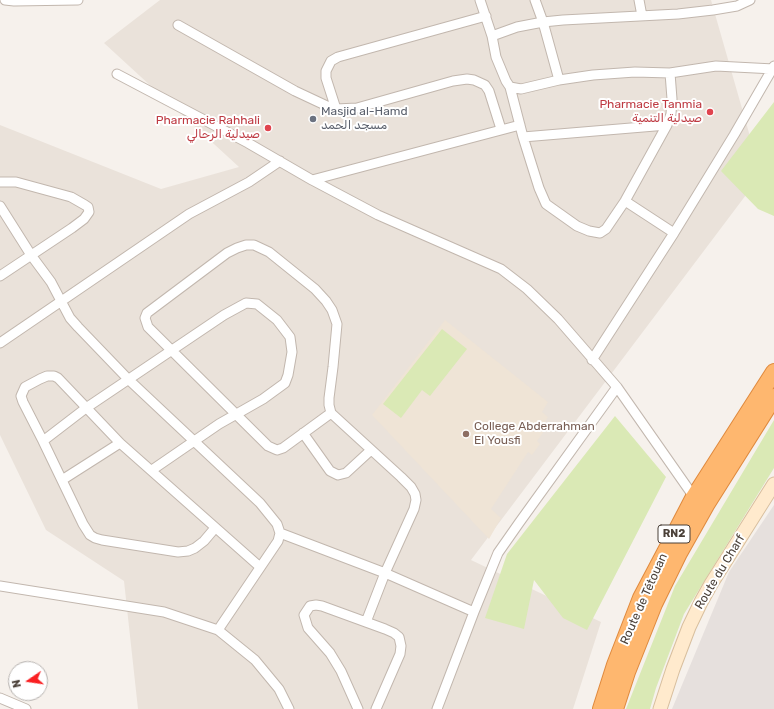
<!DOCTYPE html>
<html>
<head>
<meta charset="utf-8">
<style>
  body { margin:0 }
  #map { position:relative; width:774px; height:709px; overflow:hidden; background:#f6f1ec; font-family:Rubik,sans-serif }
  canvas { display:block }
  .north { position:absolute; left:8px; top:661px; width:40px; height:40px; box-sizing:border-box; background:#fff; border:1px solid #b7b3b0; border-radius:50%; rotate:257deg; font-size:11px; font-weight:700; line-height:16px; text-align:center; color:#4b4139 }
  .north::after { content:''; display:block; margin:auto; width:14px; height:18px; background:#fa1f22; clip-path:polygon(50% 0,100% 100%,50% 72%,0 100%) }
</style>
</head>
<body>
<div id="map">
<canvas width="774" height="709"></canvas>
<div class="north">N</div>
</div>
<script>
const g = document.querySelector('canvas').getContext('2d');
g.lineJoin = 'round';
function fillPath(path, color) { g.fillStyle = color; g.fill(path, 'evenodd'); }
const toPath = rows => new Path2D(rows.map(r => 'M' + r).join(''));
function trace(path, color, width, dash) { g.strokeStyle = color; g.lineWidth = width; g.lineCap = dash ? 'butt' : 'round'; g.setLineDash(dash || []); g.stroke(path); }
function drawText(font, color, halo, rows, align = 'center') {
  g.font = font + ' Rubik,"Noto Sans Arabic",sans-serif'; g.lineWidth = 4; g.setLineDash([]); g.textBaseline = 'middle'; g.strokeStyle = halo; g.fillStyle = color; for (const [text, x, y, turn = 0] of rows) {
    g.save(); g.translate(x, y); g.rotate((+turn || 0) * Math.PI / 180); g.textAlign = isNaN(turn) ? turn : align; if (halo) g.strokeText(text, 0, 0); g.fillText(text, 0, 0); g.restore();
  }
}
fillPath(toPath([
  [160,0,711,0,761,175,471,560,601,622,573,709,138,709,124,581,46,530,0,435,0,125,161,189,239,167,104,43]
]), '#eae2da');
fillPath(toPath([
  [774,505,774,709,672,709,729,572]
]), '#e6e0dd');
fillPath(toPath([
  [445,320,548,402,542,412,548,417,544,424,547,427,537,441,540,444,532,455,528,452,491,509,501,518,489,539,372,415]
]), '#efe4d6');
fillPath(toPath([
  [774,102,774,216,758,209,721,171],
  [442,329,467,349,430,396,422,390,401,418,383,404],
  [615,416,666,477,587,630,563,618,534,580,524,629,485,618,507,554],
  [774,420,774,468,684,614,656,688,650,709,626,709,675,586]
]), '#dae9b5');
const street = toPath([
  [5,0,14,1,78,0],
  [480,0,492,36,496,57,506,81,510,87,521,89,559,80,593,75,635,72,670,73,716,66,774,69],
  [535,0,543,22,559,80],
  [639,0,642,16],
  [178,25,295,91,327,106,336,109,357,108,453,81,467,79,474,80,485,85,489,91,501,129],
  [492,36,517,27,543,22,563,20,678,14,713,10,737,6,750,0],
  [117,74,248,143,312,180,378,215,501,269,527,289,558,319,617,387,694,497],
  [510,87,523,137,539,188,546,204,577,226,589,231,600,233,606,229,625,201,667,125,671,114,672,99,670,73],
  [336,109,326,78,326,71,331,61,338,57,486,16],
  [523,137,667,125],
  [312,180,520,125],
  [0,182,16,182,71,197,85,205,88,207,89,212,84,219,72,228,0,276],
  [625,201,674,233],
  [0,206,31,255,51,282,70,318,78,327,128,379,260,503,277,524,280,533,278,541,218,630],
  [0,343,189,214,249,182,280,161],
  [592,360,674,233,734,135,774,66],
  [331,413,283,448,277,450,268,446,148,327,145,318,147,313,227,253,237,248,246,245,254,245,269,252,315,289,326,301,332,310,337,324,333,367,329,398,329,405,331,413,401,477,411,487,415,494,416,500,414,509,385,573,366,622],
  [303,433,330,471,338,475,346,473,371,450],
  [43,441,86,408,224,315,246,303,257,304,277,320,290,337,292,352,288,375,285,383,263,399,219,424,152,470],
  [62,480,120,443],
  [215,528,204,541,195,548,188,551,178,552,102,540,95,538,90,535,83,524,43,441,23,402,21,396,25,387,40,379,47,376,54,376,58,378,120,443,260,567],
  [280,533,385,573,474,612],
  [0,586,164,612,218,630,255,660,279,689,289,709],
  [0,698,26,709],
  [358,709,341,671,330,653,308,628,304,615,310,606,316,605,322,606,385,629,394,633,399,637,401,646,400,654,376,709],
  [437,709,474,612,498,553,519,523,617,387]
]);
const secondary = toPath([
  [660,709,673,669,689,627,701,602,711,584,774,484]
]);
const highway = toPath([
  [601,709,615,665,641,598,669,545,694,497,774,372],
  [615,709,627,672,654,604,679,553,706,505,774,397]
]);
trace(street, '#c2b7ae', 11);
trace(secondary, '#d8bf9e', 15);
trace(highway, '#df893d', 18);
trace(street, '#fff', 9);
trace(secondary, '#ffeacd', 13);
trace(highway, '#feb76f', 16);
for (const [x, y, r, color] of [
  [710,112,4,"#e0444e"],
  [313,119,4,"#6b7280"],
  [268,128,4,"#e0444e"],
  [466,434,4,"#8d6e63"]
]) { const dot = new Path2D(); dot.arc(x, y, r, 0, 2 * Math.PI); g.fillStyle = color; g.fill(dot); trace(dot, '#fff', 1.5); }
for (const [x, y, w] of [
  [674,534,32]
]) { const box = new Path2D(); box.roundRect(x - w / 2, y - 9, w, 18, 3); g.fillStyle = '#fff'; g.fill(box); trace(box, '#4b4139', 1); }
drawText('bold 11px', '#4b4139', null, [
  ["RN2",674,534]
]);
drawText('12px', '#be3a42', '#fff', [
  ["Pharmacie Tanmia",702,105],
  ["صيدلية التنمية",702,119],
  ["Pharmacie Rahhali",260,121],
  ["صيدلية الرحالي",260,135]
], 'right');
drawText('12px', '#5b616d', '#fff', [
  ["Masjid al-Hamd",321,112],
  ["مسجد الحمد",321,126]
], 'left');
drawText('12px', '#785e54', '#fff', [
  ["College Abderrahman",474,427],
  ["El Yousfi",474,441]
], 'left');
drawText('12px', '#4b4139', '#fff', [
  ["Route du Charf",720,572,-59],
  ["Route de Tétouan",644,599,-66]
]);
</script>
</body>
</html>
